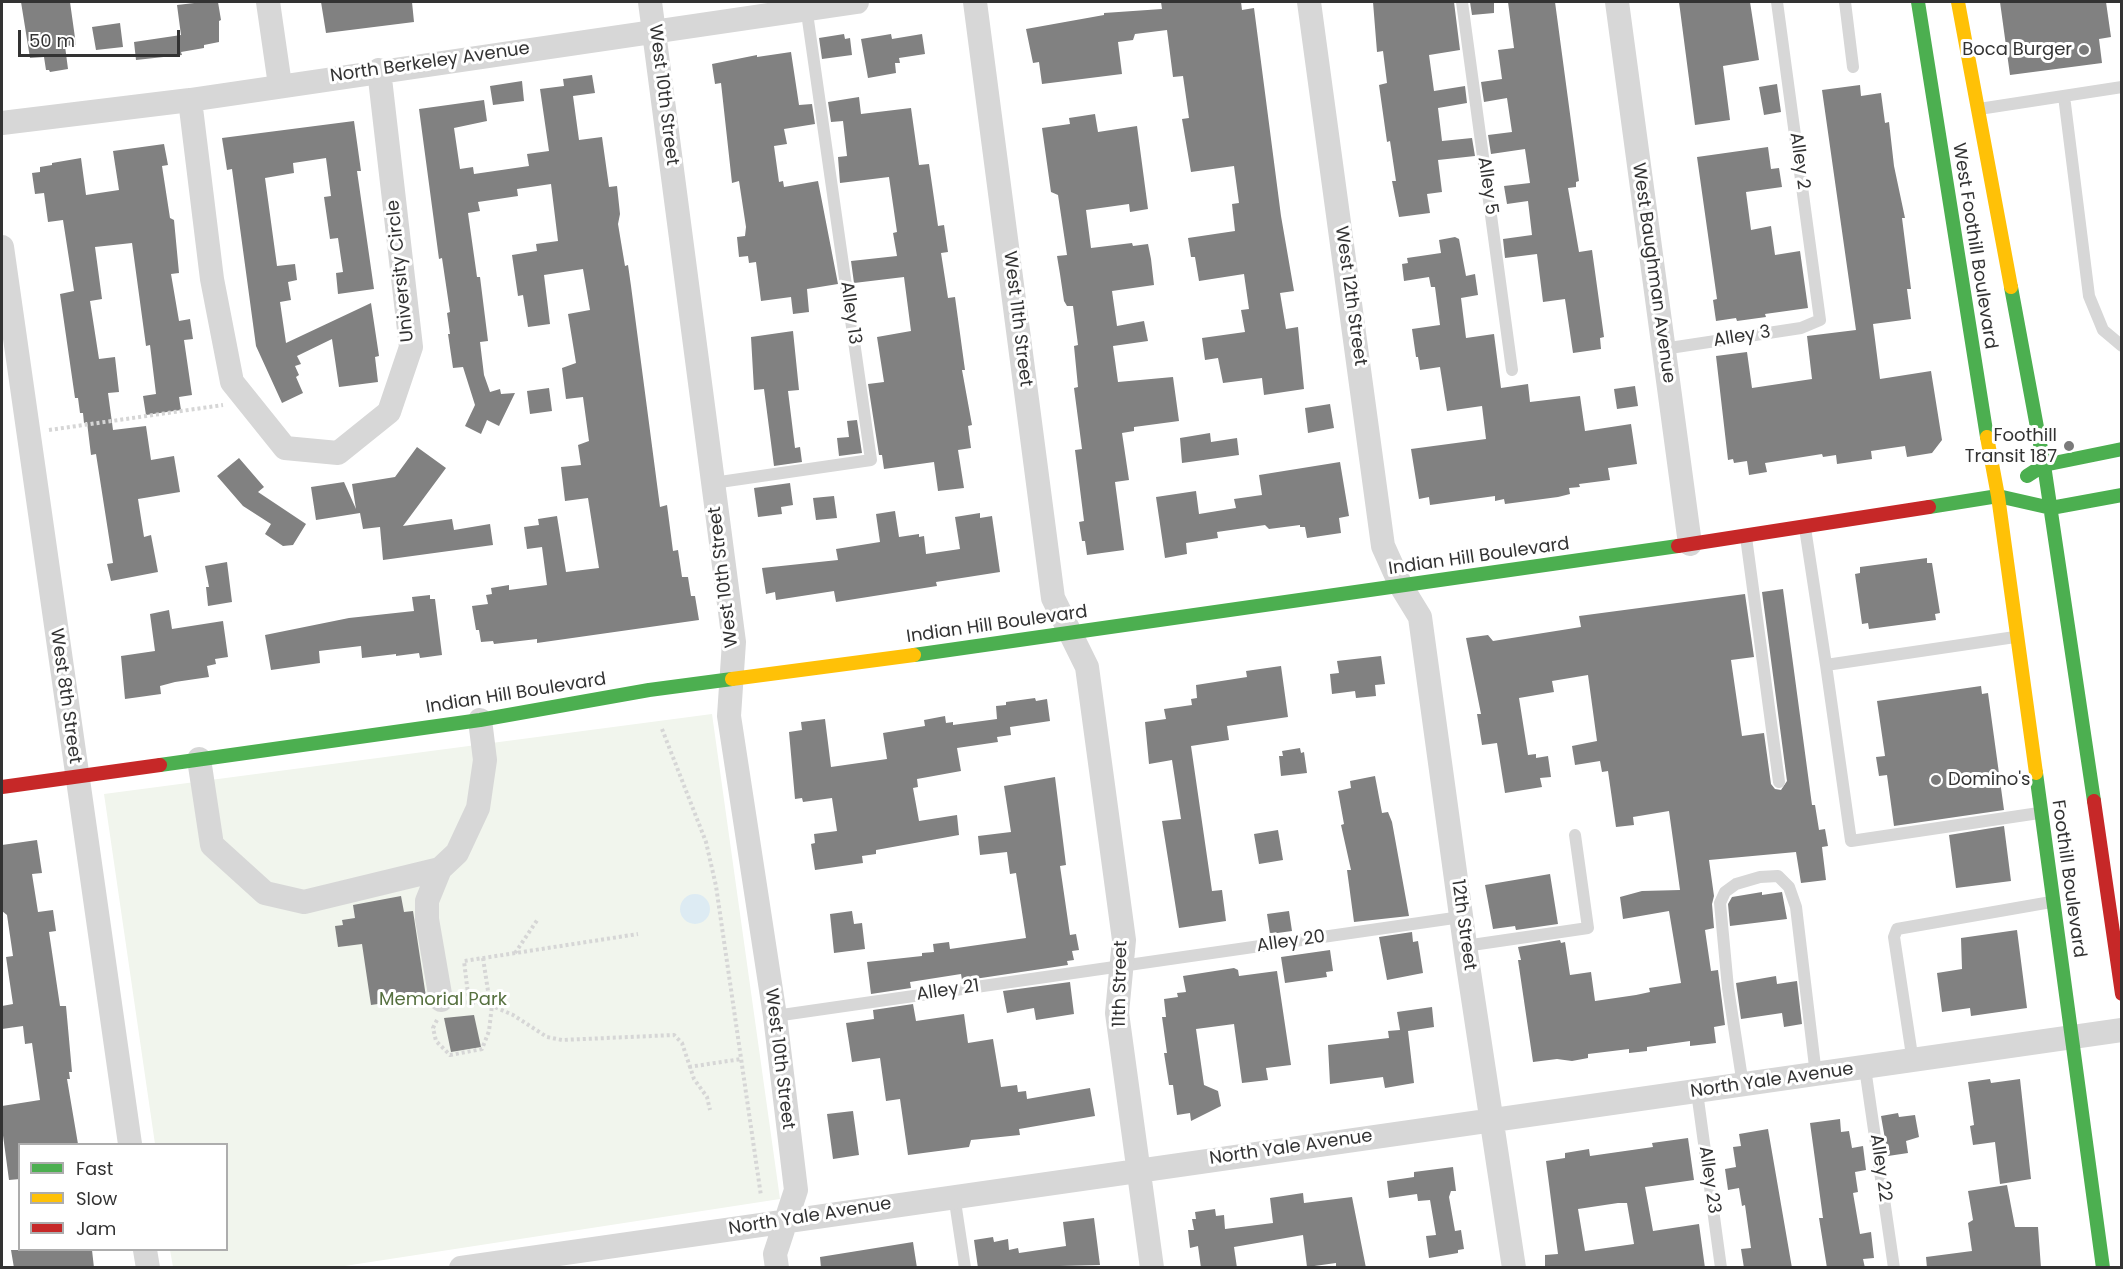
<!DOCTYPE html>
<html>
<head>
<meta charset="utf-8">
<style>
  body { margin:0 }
  #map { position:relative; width:2123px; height:1269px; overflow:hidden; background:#fff; font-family:Poppins,sans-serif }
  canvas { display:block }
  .frame { position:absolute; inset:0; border:3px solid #333; pointer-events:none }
  .legend { position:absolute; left:18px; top:1143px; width:210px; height:108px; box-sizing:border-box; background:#fff; border:2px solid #adadad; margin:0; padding:8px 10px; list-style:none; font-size:18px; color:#333 }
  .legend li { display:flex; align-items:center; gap:12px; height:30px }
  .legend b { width:30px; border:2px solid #adadad }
  .scale { position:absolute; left:18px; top:30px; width:162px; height:27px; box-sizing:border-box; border:3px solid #333; border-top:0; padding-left:8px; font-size:18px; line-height:21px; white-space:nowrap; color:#333; -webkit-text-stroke:4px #fff; paint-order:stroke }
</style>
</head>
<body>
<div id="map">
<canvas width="2123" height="1269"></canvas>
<div class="frame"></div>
<ul class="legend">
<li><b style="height:8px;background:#4caf50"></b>Fast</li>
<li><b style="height:8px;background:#ffc107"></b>Slow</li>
<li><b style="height:8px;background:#c62828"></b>Jam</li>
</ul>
<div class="scale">50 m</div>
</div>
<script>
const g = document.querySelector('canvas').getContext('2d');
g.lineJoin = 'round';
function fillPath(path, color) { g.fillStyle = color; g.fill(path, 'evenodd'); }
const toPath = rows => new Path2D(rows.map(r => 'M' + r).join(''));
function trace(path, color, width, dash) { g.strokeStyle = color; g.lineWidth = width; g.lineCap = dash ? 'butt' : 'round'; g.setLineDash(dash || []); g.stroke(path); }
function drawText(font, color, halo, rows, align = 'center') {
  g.font = font + ' Poppins,sans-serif'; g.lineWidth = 6; g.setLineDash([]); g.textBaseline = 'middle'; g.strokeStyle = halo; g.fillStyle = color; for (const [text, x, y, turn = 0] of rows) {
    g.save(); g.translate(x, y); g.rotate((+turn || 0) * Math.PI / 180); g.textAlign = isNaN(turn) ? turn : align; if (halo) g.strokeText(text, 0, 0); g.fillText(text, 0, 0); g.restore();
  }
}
fillPath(toPath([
  [712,714,780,1199,338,1267,173,1267,170,1250,226,1250,226,1144,155,1144,104,794]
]), '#f1f5ed');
fillPath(toPath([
  '680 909a15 15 0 1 1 30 0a15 15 0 1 1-30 0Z'
]), '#ddebf3');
fillPath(toPath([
  [21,2,70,2,76,45,65,46,68,69,50,72,49,70,46,70,44,57,30,58],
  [203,2,218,2,221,20,219,21,219,42,204,45,204,48,181,52,182,55,136,60,134,42,181,35,177,5],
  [321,2,412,2,414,22,326,33],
  [1161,2,1241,2,1242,10,1254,8,1281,216,1294,291,1280,293,1286,329,1298,327,1304,389,1264,395,1262,378,1223,383,1218,358,1205,360,1202,338,1245,332,1241,310,1249,309,1244,274,1199,281,1195,257,1191,257,1188,238,1235,231,1232,204,1239,203,1234,166,1191,172,1182,119,1189,118,1183,76,1173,77,1167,30,1135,34,1133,40,1118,42,1122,74,1042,84,1039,62,1033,63,1026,29,1104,15,1104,13,1162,9],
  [1373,2,1454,2,1460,50,1429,55,1434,91,1465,86,1467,103,1438,108,1442,141,1472,138,1475,156,1438,160,1442,192,1427,194,1430,213,1399,217,1392,181,1396,181,1390,141,1387,142,1379,85,1387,83,1383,51,1377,52],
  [1470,2,1494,2,1494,13,1472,15],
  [1508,2,1555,2,1579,181,1576,182,1576,187,1568,188,1579,252,1592,250,1604,337,1600,338,1601,349,1573,353,1565,299,1543,302,1537,254,1505,258,1503,239,1532,235,1528,201,1507,204,1504,186,1530,183,1525,149,1491,154,1488,135,1512,132,1507,98,1484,102,1481,82,1502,79,1498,50,1514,48],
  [1679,2,1750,2,1759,60,1723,66,1730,120,1695,125],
  [2000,2,2106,2,2111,37,2099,39,2102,63,2010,75],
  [120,23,123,47,96,50,92,27],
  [844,34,845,39,850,38,852,55,822,59,819,38],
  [891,34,892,39,922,34,925,54,899,58,900,63,895,63,896,73,868,78,861,39],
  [791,52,799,105,812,104,815,124,784,129,787,144,774,146,779,182,783,181,784,187,818,181,838,284,807,289,809,312,793,314,791,297,761,301,756,262,749,263,748,256,739,257,737,237,745,236,746,227,739,181,732,183,721,83,715,84,712,64,757,55,757,57],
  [592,75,595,93,573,96,579,140,602,137,609,187,617,186,620,214,618,224,625,266,628,265,631,286,660,507,667,505,673,551,678,550,682,577,688,577,691,596,695,596,699,620,537,643,537,639,494,644,493,641,481,642,479,630,476,630,472,606,488,604,486,595,492,594,491,588,509,585,509,590,547,585,542,547,527,549,524,527,539,525,538,519,557,516,566,572,599,568,588,498,565,501,561,467,581,465,578,445,589,441,583,397,566,399,562,368,576,363,568,314,590,310,583,269,544,275,550,324,528,327,523,295,518,296,512,255,537,251,536,244,558,241,551,184,517,189,518,196,478,202,480,211,468,213,477,277,480,277,488,341,480,342,484,375,490,392,500,389,501,394,515,393,499,426,487,420,481,434,465,426,475,405,463,367,453,368,448,334,450,334,447,313,450,312,442,258,439,259,419,109,484,100,487,121,454,128,460,169,473,167,474,174,529,166,527,154,549,151,540,89,564,86,563,79],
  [522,81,524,101,493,105,490,86],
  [1777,84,1781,112,1764,115,1759,87],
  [1860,85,1861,96,1881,93,1885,123,1889,122,1894,166,1905,218,1902,218,1911,289,1907,289,1911,319,1873,324,1880,379,1931,371,1942,440,1932,453,1907,457,1905,446,1871,451,1872,459,1837,464,1836,455,1823,457,1822,454,1765,463,1767,472,1749,475,1747,461,1734,463,1733,459,1728,460,1716,356,1747,352,1752,388,1812,379,1807,336,1856,330,1822,90],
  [859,97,861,114,911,108,919,165,929,164,938,226,944,225,948,252,941,253,948,298,955,297,965,370,962,370,972,425,968,426,971,448,958,450,964,488,938,491,934,462,884,469,882,455,879,455,868,384,884,382,877,337,911,331,904,277,854,283,851,261,897,256,893,233,897,232,889,177,840,183,838,157,847,156,843,121,831,122,828,102],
  [1095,114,1098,132,1137,126,1148,209,1130,212,1129,204,1086,210,1091,248,1132,243,1133,246,1148,244,1151,259,1154,285,1112,291,1117,326,1144,321,1148,341,1113,346,1118,382,1173,377,1179,421,1134,427,1134,431,1122,433,1129,480,1115,482,1124,550,1087,555,1085,541,1082,541,1079,522,1084,521,1075,450,1082,449,1074,388,1078,387,1074,346,1078,345,1073,306,1067,306,1064,301,1060,274,1057,256,1067,255,1058,195,1051,192,1042,128,1070,124,1069,118],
  [354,121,361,171,357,171,374,289,338,294,336,273,343,272,338,238,330,239,324,197,331,196,326,158,293,163,294,173,265,178,277,266,295,264,297,280,288,282,291,300,280,302,286,343,371,303,379,356,375,357,378,382,339,387,332,339,297,356,301,364,295,366,299,375,296,377,303,393,282,403,256,346,232,169,227,170,222,138],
  [164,144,168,165,162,166,170,218,174,220,179,273,171,274,179,321,190,319,193,339,184,340,192,395,179,397,181,410,146,415,143,396,156,394,150,345,146,346,132,243,95,247,102,299,90,301,99,359,115,357,119,392,108,393,113,430,146,426,151,460,174,456,180,492,138,499,144,537,151,535,158,572,111,581,107,564,113,563,96,454,91,455,87,422,84,423,83,413,80,413,78,398,75,398,60,294,74,291,63,220,48,222,44,193,35,194,32,173,40,172,40,167,52,165,52,163,81,158,86,195,119,190,113,151],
  [1768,147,1771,169,1779,168,1782,187,1746,192,1751,230,1771,226,1775,255,1800,251,1808,308,1765,314,1766,317,1737,321,1736,318,1716,321,1713,300,1717,299,1697,157],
  [1455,237,1459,239,1466,276,1475,274,1478,295,1461,298,1466,338,1494,334,1501,388,1528,384,1530,402,1580,396,1585,431,1631,424,1637,464,1608,468,1610,480,1579,484,1580,487,1569,488,1570,494,1558,497,1505,504,1504,499,1495,501,1495,496,1430,505,1429,497,1419,499,1411,449,1486,439,1482,406,1447,411,1440,367,1420,370,1418,357,1416,357,1412,329,1440,325,1435,287,1431,287,1429,277,1404,281,1402,264,1408,263,1407,258,1441,253,1439,240],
  [793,331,799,390,788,391,795,448,800,447,802,462,774,466,764,389,754,390,751,337],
  [1635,386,1638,406,1617,409,1614,389],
  [549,388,552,411,530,414,527,391],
  [1330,404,1334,428,1308,433,1305,408],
  [857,420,862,453,839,456,837,438,849,437,847,421],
  [1210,433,1211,442,1237,438,1239,455,1182,463,1180,438],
  [417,447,446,468,403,526,452,519,454,530,490,524,493,545,383,560,380,527,363,529,360,513,316,520,311,487,344,482,356,509,352,484,395,477],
  [239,458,264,487,258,492,306,524,293,545,283,546,265,534,271,524,243,506,217,476],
  [1340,462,1349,516,1339,518,1341,533,1307,538,1305,527,1300,527,1300,525,1269,529,1265,525,1217,532,1218,538,1186,543,1187,554,1165,558,1156,497,1196,491,1199,514,1236,508,1234,499,1262,495,1259,475],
  [790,483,793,505,781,507,782,514,758,517,754,488],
  [834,496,837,518,816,520,813,498],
  [895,511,899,537,919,534,919,537,924,536,926,554,960,549,955,517,980,513,980,518,992,516,1000,572,936,582,937,586,836,602,834,591,776,600,775,592,766,594,762,568,838,560,836,549,880,542,876,514],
  [1927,558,1927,563,1932,563,1940,613,1935,614,1936,620,1869,629,1868,623,1862,624,1855,574,1860,573,1860,567],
  [227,562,232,602,208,606,206,587,209,587,205,566],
  [1783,589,1812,805,1815,805,1819,830,1825,829,1828,846,1822,847,1826,880,1801,883,1796,852,1709,860,1714,896,1712,904,1714,928,1705,930,1711,971,1718,970,1725,1025,1714,1027,1716,1043,1690,1046,1690,1041,1647,1047,1647,1051,1629,1053,1629,1049,1588,1054,1588,1058,1572,1061,1557,1059,1533,1062,1518,960,1521,960,1518,947,1560,940,1561,943,1565,942,1570,975,1591,972,1595,1001,1636,995,1650,992,1649,988,1681,983,1669,911,1623,919,1620,897,1642,891,1680,890,1669,811,1633,817,1634,825,1616,827,1608,771,1602,772,1600,761,1575,765,1572,746,1597,741,1588,675,1552,681,1554,692,1519,698,1528,755,1536,754,1536,758,1548,756,1551,777,1540,778,1542,787,1505,793,1497,743,1482,745,1477,714,1481,714,1466,638,1488,635,1493,641,1581,627,1579,616,1745,594,1754,657,1731,660,1742,736,1764,733,1771,784,1775,789,1781,790,1787,781,1762,592],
  [430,595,430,599,435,599,442,655,420,658,419,653,396,656,396,654,362,658,361,646,319,651,320,663,271,670,265,635,349,618,414,611,412,597],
  [169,610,172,629,223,621,228,657,215,659,216,664,207,666,209,677,175,682,160,686,161,694,125,699,121,656,155,651,150,614],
  [1381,656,1385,684,1375,685,1376,696,1356,698,1355,691,1332,694,1330,674,1339,673,1337,661],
  [1281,666,1288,717,1227,726,1229,740,1191,746,1212,891,1222,890,1226,921,1179,928,1162,821,1181,819,1172,760,1149,764,1145,722,1166,719,1164,709,1192,705,1191,699,1197,698,1196,685,1247,677,1246,671],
  [1981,686,1982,694,1988,693,2004,810,1894,826,1887,775,1879,776,1876,757,1885,756,1877,701],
  [1035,698,1036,701,1047,699,1050,721,1010,727,1011,735,997,737,998,742,957,748,961,771,917,779,918,787,913,788,919,821,957,815,959,835,876,850,876,854,862,856,863,863,815,870,811,844,815,843,814,834,837,831,832,798,803,802,802,798,795,799,789,732,802,730,801,722,825,719,831,767,887,759,883,733,925,726,924,720,945,716,946,723,953,722,953,725,997,719,996,706,1006,705,1006,702],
  [1300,748,1301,753,1304,752,1307,773,1281,776,1279,756,1283,756,1282,751],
  [1375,776,1382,813,1388,812,1392,822,1409,916,1354,922,1347,870,1351,870,1341,825,1344,824,1338,791,1351,788,1350,781],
  [1055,777,1066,865,1060,866,1070,935,1076,934,1079,950,1072,951,1074,960,1067,961,1068,965,981,978,962,980,961,974,910,982,911,988,871,994,867,962,922,956,922,953,934,952,933,944,949,942,950,949,1026,938,1016,873,1010,874,1007,852,980,855,978,836,1011,832,1004,786],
  [2004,826,2011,881,1956,888,1949,835],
  [1278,830,1283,860,1259,864,1254,834],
  [37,840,42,873,32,874,38,912,53,910,56,931,49,932,60,1006,66,1006,72,1072,69,1072,70,1079,67,1079,78,1144,20,1144,20,1179,9,1180,2,1128,2,1106,40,1100,32,1043,25,1044,23,1026,2,1029,2,1006,13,1004,6,957,13,956,7,915,2,911,2,845],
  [1550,874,1558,924,1516,930,1515,926,1493,929,1485,885],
  [1762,892,1762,895,1782,892,1787,919,1730,926,1728,904,1732,897],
  [401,896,404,912,413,911,426,997,371,1005,362,944,338,947,335,926,343,925,342,920,355,918,353,905],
  [852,911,854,924,862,923,865,949,834,953,830,914],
  [1289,911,1292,931,1270,934,1267,914],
  [2017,930,2027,1008,1971,1016,1970,1008,1942,1012,1937,973,1962,969,1961,938],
  [1412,932,1413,942,1418,941,1423,973,1387,980,1379,937],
  [1330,950,1333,971,1326,972,1327,977,1285,983,1281,957],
  [1234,968,1238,970,1239,976,1277,971,1291,1065,1266,1068,1268,1080,1242,1083,1234,1024,1196,1029,1204,1085,1218,1091,1221,1106,1191,1121,1190,1113,1177,1115,1173,1085,1169,1085,1164,1053,1167,1053,1162,1017,1166,1017,1164,999,1178,997,1177,993,1186,992,1183,976],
  [1776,976,1777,984,1797,981,1802,1024,1784,1027,1782,1013,1741,1019,1736,983],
  [1070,982,1074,1014,1036,1020,1034,1008,1007,1013,1003,991],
  [913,1004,916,1021,964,1014,968,1043,993,1039,1001,1087,1017,1085,1018,1092,1026,1091,1027,1099,1090,1088,1095,1116,1019,1129,1020,1135,971,1140,969,1147,908,1155,900,1099,886,1101,880,1058,852,1062,846,1023,874,1019,873,1010],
  [1432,1007,1434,1027,1408,1031,1414,1083,1385,1088,1383,1077,1330,1084,1328,1045,1389,1038,1388,1031,1400,1030,1397,1012],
  [474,1015,481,1047,451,1052,444,1018],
  [1990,1079,1991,1083,2020,1079,2031,1179,2000,1184,1995,1142,1973,1145,1970,1126,1974,1125,1968,1082],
  [853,1111,859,1155,833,1159,827,1114],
  [1898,1113,1899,1117,1915,1115,1919,1137,1906,1141,1908,1153,1888,1156,1881,1116],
  [1840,1119,1841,1132,1849,1131,1852,1148,1863,1146,1866,1170,1855,1172,1858,1192,1853,1193,1860,1234,1871,1232,1874,1258,1863,1259,1865,1268,1827,1268,1819,1218,1823,1218,1810,1123],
  [1768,1129,1792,1268,1744,1268,1741,1249,1751,1248,1745,1205,1742,1206,1739,1188,1728,1190,1725,1169,1736,1167,1733,1147,1741,1146,1739,1134],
  [1688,1138,1694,1180,1645,1187,1653,1231,1699,1224,1705,1268,1545,1268,1545,1255,1558,1254,1546,1161,1565,1158,1565,1153,1589,1149,1590,1156,1653,1147,1652,1143],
  [1618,1203,1627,1203,1634,1244,1585,1251,1578,1209],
  [1453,1167,1456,1191,1451,1191,1449,1197,1455,1231,1461,1230,1464,1249,1458,1250,1458,1253,1429,1258,1426,1236,1436,1235,1430,1200,1418,1201,1417,1194,1389,1198,1387,1181,1414,1177,1414,1172],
  [2007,1185,2015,1227,2038,1227,2041,1268,1927,1268,1926,1257,1972,1251,1968,1223,1973,1220,1968,1191],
  [1303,1193,1304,1203,1352,1197,1366,1268,1336,1268,1336,1263,1307,1267,1303,1235,1234,1247,1237,1268,1201,1268,1198,1246,1190,1248,1188,1230,1194,1230,1192,1219,1196,1219,1195,1212,1215,1209,1216,1216,1224,1215,1225,1229,1273,1223,1270,1198],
  [1094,1218,1100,1265,978,1268,974,1240,993,1237,994,1242,1008,1239,1009,1250,1018,1248,1019,1253,1066,1246,1063,1222],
  [913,1242,917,1268,821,1268,820,1257],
  [11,1250,92,1250,94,1268,14,1268]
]), '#818181');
trace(toPath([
  [49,430,223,405],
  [662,729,706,842,716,886,761,1196],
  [515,953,538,919],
  [483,958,490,1004],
  [460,1002,488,1004,513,1015,547,1037,562,1040,674,1035,682,1043,694,1079,707,1097,710,1110],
  [469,1002,464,961,638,934],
  [437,1020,433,1028,436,1041,450,1055,482,1049,489,1031,492,1005],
  [689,1067,741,1059]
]), '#d6d6d6', 4, [3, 3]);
trace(toPath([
  [1462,2,1512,370],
  [1845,2,1853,67],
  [2064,96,2089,296,2103,330,2122,346],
  [1979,109,2122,87],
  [1663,349,1801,328,1820,320,1777,2],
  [713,483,871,460,806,6],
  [1805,528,1826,665,2015,637],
  [1746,537,1779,782],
  [1826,665,1851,841,2039,813],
  [1465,946,1588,928,1575,835],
  [775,1016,1461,917],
  [1913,1062,1894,937,1897,929,2051,902],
  [1865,1068,1894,1268],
  [1743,1085,1728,988,1720,903,1725,892,1736,884,1760,877,1778,876,1789,887,1796,907,1816,1075],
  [1697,1092,1721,1268],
  [954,1195,965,1268]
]), '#d7d7d7', 12);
trace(toPath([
  [268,2,280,85],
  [650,2,734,642,729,716,775,1016,796,1190,775,1254,777,1268],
  [975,2,1053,598,1087,667,1124,940,1117,1013,1152,1268],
  [1309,2,1383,546,1401,586,1420,617,1466,952,1514,1268],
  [1617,2,1690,544],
  [190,100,212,279,232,382,285,448,338,453,389,412,411,347,379,70],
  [2,123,190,100,857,2],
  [2,247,130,1144],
  [199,759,212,845,265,893,304,902,440,869,457,853,478,808,485,760,480,720],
  [440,869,427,901,427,919,441,1000],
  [145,1250,148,1268],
  [461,1268,2122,1030]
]), '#d7d7d7', 24);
trace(toPath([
  [1918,2,1987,437],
  [2011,287,2044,465,2094,801],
  [2027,476,2044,465,2122,449],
  [1929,507,1998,496,2051,508,2122,495],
  [914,655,1678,546],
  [160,765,480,720,649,690,732,679],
  [2036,773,2103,1268]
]), '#4caf50', 14);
trace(toPath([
  [1958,2,2011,287],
  [1987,437,1998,496,2036,773],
  [732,679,914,655]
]), '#ffc107', 14);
trace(toPath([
  [1678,546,1929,507],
  [2,787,160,765],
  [2094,801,2122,994]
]), '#c62828', 14);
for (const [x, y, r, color] of [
  [2084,50,6,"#7a7a7a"],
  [2069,446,6,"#7a7a7a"],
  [1936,780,6,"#7a7a7a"]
]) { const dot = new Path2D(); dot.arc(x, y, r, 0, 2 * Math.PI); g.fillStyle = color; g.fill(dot); trace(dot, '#fff', 2); }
drawText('18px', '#333', '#fff', [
  ["Boca Burger",2072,50],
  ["Foothill",2057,436],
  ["Transit 187",2057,457],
  ["Domino's",1948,780,"left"]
], 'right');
drawText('18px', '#333', '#fff', [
  ["North Berkeley Avenue",430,63,-8],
  ["West 10th Street",663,95,83],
  ["Alley 2",1799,161,82],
  ["Alley 5",1487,186,82],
  ["West Foothill Boulevard",1974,246,81],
  ["University Circle",401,271,-96],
  ["West Baughman Avenue",1653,273,82],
  ["West 12th Street",1350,296,82],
  ["Alley 13",850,313,82],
  ["West 11th Street",1017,319,83],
  ["Alley 3",1742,337,-9],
  ["Indian Hill Boulevard",1479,557,-8],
  ["West 10th Street",724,577,-97],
  ["Indian Hill Boulevard",997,625,-8],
  ["Indian Hill Boulevard",516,694,-9],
  ["West 8th Street",65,696,82],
  ["Foothill Boulevard",2068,879,82],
  ["12th Street",1463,925,82],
  ["Alley 20",1291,942,-8],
  ["11th Street",1121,984,-89],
  ["Alley 21",948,991,-8],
  ["West 10th Street",779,1059,83],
  ["North Yale Avenue",1772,1081,-8],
  ["North Yale Avenue",1291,1148,-8],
  ["Alley 22",1880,1168,82],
  ["Alley 23",1709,1180,82],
  ["North Yale Avenue",810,1217,-9]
]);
drawText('18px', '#56703f', '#fff', [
  ["Memorial Park",443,1000]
]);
</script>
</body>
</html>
